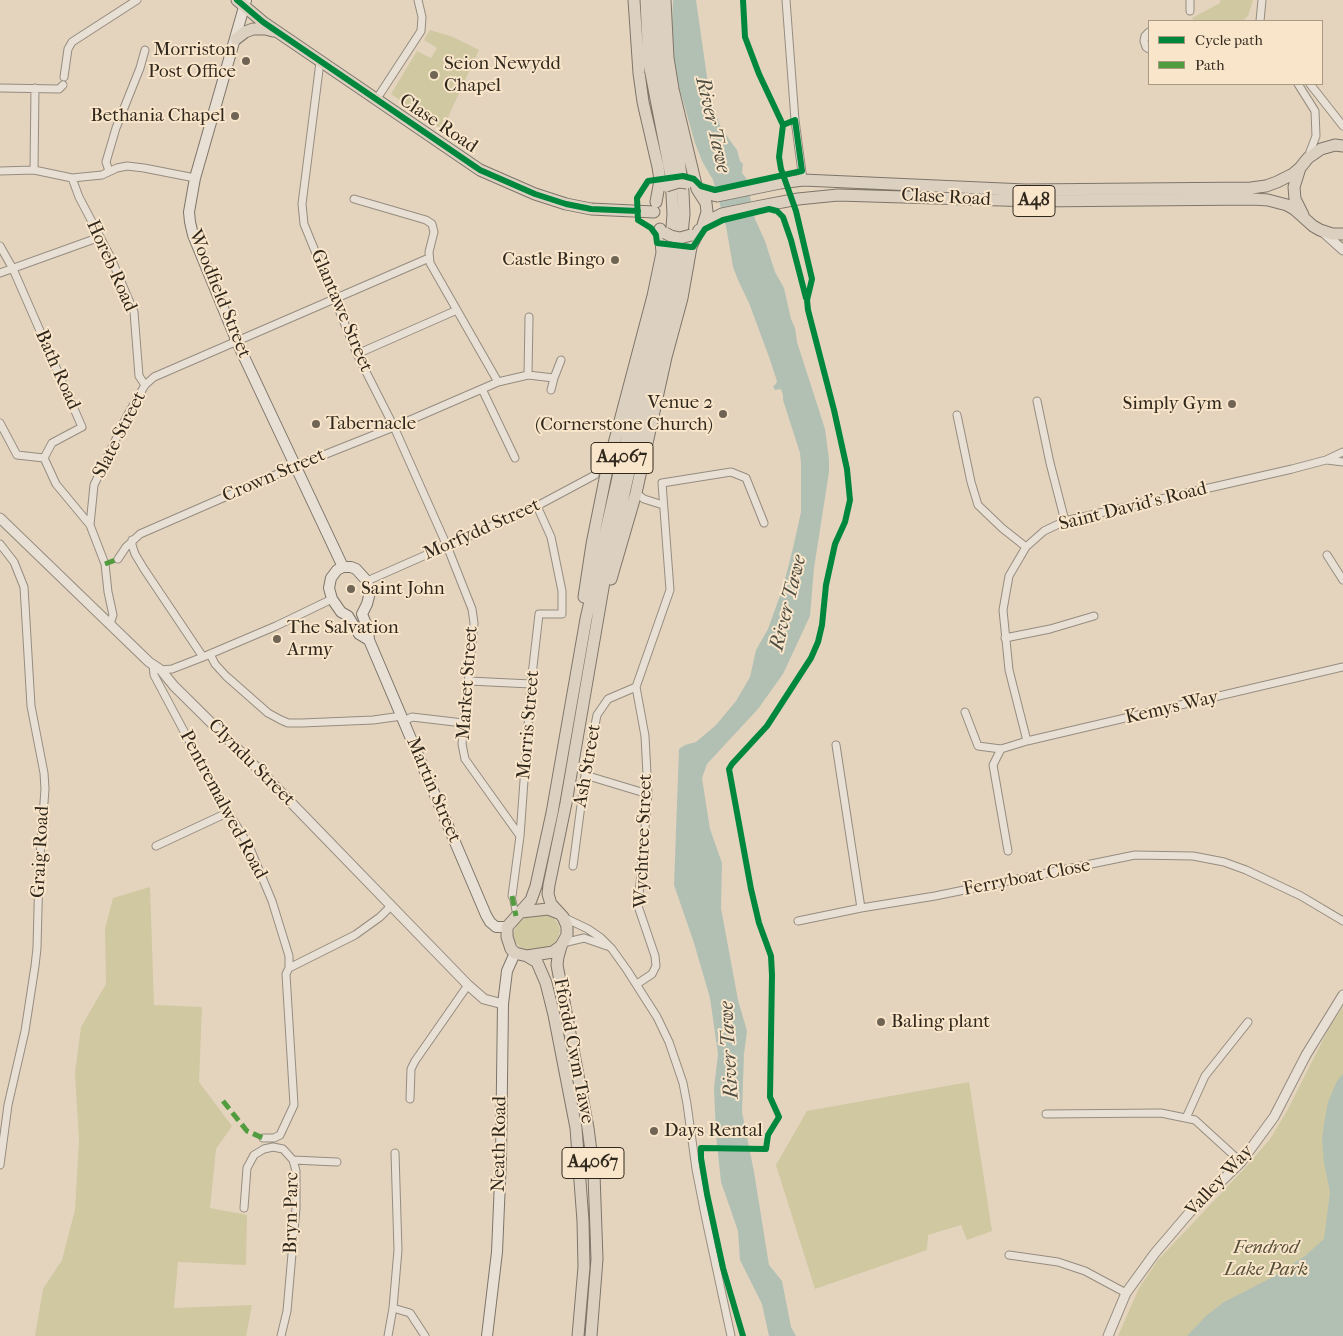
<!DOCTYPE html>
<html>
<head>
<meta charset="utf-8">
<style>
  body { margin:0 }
  #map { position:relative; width:1343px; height:1336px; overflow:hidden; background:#e4d4be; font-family:"IM FELL French Canon",serif }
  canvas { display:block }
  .legend { position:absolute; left:1148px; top:20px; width:175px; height:65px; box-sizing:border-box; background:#f8e5ca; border:1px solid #a89985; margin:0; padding:6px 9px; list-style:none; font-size:15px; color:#31281d }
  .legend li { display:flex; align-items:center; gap:10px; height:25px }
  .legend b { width:25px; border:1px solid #a89985 }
</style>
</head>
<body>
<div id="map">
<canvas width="1343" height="1336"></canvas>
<ul class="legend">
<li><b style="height:6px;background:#00873e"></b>Cycle path</li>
<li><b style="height:6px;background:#509c3f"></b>Path</li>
</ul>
</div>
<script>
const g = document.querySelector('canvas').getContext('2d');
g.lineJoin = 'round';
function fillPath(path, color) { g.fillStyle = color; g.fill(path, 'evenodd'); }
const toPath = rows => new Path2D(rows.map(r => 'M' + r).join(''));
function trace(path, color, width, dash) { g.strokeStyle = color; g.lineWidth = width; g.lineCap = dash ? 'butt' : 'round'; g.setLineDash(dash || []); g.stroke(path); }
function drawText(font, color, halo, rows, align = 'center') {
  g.font = font + ' "IM FELL French Canon",serif'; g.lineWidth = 4; g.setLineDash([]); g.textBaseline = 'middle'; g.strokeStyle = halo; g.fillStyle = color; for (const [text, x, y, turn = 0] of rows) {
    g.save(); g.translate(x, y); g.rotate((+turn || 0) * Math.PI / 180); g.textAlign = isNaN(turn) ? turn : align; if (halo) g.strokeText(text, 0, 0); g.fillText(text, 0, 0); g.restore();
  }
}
fillPath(toPath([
  [1220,0,1253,0,1248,16,1243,21,1194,21,1192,18,1220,3],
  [430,30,453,37,479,50,442,130,391,94,417,51,431,58,437,48,424,40],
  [150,887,154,1005,202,1007,199,1082,232,1126,216,1149,210,1208,247,1215,246,1265,178,1262,174,1308,252,1305,246,1336,35,1336,43,1289,62,1260,75,1210,79,1141,75,1073,81,1027,106,984,105,929,113,898],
  [545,915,554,918,558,924,560,930,558,938,554,944,547,947,528,951,519,947,514,940,513,933,519,921,526,917],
  [1343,1007,1343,1336,1118,1336,1139,1288,1158,1260,1245,1168,1270,1139,1287,1111,1329,1028],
  [969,1082,992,1231,967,1240,961,1225,928,1235,927,1250,815,1289,776,1165,807,1111]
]), '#cfc8a1');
fillPath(toPath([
  [673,0,696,0,710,98,721,128,737,150,740,161,743,164,742,173,746,178,755,219,765,241,775,272,784,288,791,319,795,328,797,342,825,429,829,459,829,472,814,568,810,616,783,674,758,709,707,764,702,778,710,829,722,863,721,908,738,1000,747,1031,744,1054,742,1112,754,1172,769,1265,782,1281,791,1327,796,1336,769,1336,762,1304,740,1260,738,1231,721,1182,716,1135,714,1088,718,1054,710,998,694,943,674,885,679,749,685,745,696,742,716,725,736,701,750,677,756,650,768,629,783,587,793,548,801,512,801,463,800,453,783,400,783,395,781,389,775,390,773,386,776,384,777,381,769,357,749,303,738,280,733,267,726,226,713,180,702,161,695,143,678,83,674,58,672,24],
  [1343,1074,1343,1336,1187,1336,1206,1316,1224,1302,1273,1277,1305,1256,1324,1239,1330,1192,1324,1163,1322,1140,1324,1124,1328,1102,1337,1081]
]), '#b2c0b4');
const pedestrian = toPath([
  [512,896,516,915]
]);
const minor = toPath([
  [786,0,795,120,803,180],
  [1190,11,1190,0],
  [1260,21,1262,0],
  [1149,32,1145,36,1144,41,1146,47,1149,49],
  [320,62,302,204,304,224,357,354,394,427,447,546,472,609,474,623,462,744,465,759,520,836],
  [64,77,68,49,72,42,137,0],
  [1298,84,1315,111,1316,136,1308,157],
  [1310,84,1343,126],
  [0,88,59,89,63,85],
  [376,100,421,31,422,17,418,0],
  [34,170,35,88],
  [0,171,34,170,72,178,102,175,117,168,127,166,144,168,195,178],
  [109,171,106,162,116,128,140,68,145,50],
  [72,178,79,197,110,256,134,312,139,376,145,385],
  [354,199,426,220,432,224,434,232,429,252,430,263,498,382],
  [0,246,13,269,82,427,52,443,44,458],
  [0,273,100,237],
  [357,354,457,310],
  [528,375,529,317],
  [482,389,515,458],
  [551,390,554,378,561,360],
  [1037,401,1050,463,1065,521],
  [957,415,971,482,978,505,1002,528,1026,547],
  [0,423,17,455,44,458],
  [44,458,56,484,90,525,105,564,108,592,113,615,110,624],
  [1327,460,1343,462],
  [636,493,644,499,663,505],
  [90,525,94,485,127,416,145,385,154,377,429,258],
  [132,540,132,545,135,554,144,569,203,657],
  [0,544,14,562,24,587,31,706,44,773,45,789,39,870,37,948,35,966,25,1031,8,1105,0,1165],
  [1327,555,1343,580],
  [118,559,126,547,140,534,296,466,394,427,498,382,528,375,554,378],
  [367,581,537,506,595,475],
  [1005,638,1050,629,1094,616],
  [210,654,215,664,226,676,268,713,281,720,288,723,302,723,373,720,402,716],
  [153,665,154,675,219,797,249,846,272,901,289,956,289,968,286,974,294,1105,280,1135,274,1138,263,1138],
  [161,670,172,669,203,657,276,626,332,599],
  [469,681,531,684],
  [965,712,978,746,1001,749,1027,741,1343,667],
  [404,721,412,717,463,723],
  [1027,741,1009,670,1003,610,1009,576,1026,547,1044,531,1065,521,1292,469,1326,460,1343,452],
  [836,745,861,908,935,896,1135,855,1193,856,1224,862,1246,870,1301,896,1343,921],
  [1001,749,993,765,1008,851],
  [585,775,648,794],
  [156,846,229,812],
  [573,866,585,775,597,715,608,699,636,687],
  [512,896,520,836,531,684,539,614,562,614,562,591,551,537,537,506],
  [563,917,588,929,601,938,612,949,627,970,657,1017,669,1042,683,1083,687,1104,696,1169,705,1215,731,1336],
  [798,921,861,908],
  [563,943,584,938,607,946],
  [289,968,355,935,380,917,391,906],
  [637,984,652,974,656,966,655,956,638,906,648,794,645,736,636,687,670,590,662,483,731,472,746,478,764,523],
  [410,1099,411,1069,415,1061,468,985],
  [1046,1114,1161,1113,1195,1120,1241,1162],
  [1186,1118,1205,1076,1248,1022],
  [293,1160,337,1162],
  [244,1208,247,1168,254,1155,264,1149,273,1147,283,1149,293,1160,296,1171,296,1208,287,1311,281,1336],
  [1009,1255,1058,1262,1085,1271,1126,1293],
  [393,1308,410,1313,425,1336],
  [388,1336,393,1308,398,1250,395,1153]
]);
const tertiary = toPath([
  [1323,232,1343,250],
  [0,518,149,662,161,670,174,686,275,786,468,985,484,999,503,1004],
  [1108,1336,1126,1293,1155,1253,1190,1212,1241,1162,1274,1117,1306,1055,1343,995]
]);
const secondary = toPath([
  [246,0,195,178,189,212,190,222,193,235,237,342,343,567],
  [362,614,368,629,369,640,486,915,490,922,496,927,507,927],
  [362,614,367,604,370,592,367,581,356,569,351,567,343,567,337,570,331,578,329,588,332,599,341,612,348,616,359,634,369,640],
  [487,1336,497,1252,501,1158,503,1004,507,971,515,953]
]);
const primary = toPath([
  [237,0,263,22,480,170,535,194,566,204,591,209,654,212],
  [634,0,639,73,643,102,658,167,660,180,656,202],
  [646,0,649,63,671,176,673,214,670,254,662,298,641,376,586,619,552,813,536,886,531,900,507,927,507,937,511,949,515,953,527,956,553,952,561,946,567,935,567,926,563,917,551,904,548,894,549,885,566,803,604,582,632,458,677,274,680,254,684,214,683,192,679,160,664,90,659,60,657,0],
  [665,0,668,58,673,89,697,189],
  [236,39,245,32,253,29,265,29,273,31],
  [697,189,706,203,707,212,703,225],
  [700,192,717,196,780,183,803,180,1025,190,1251,188,1266,186,1277,182,1293,174,1300,168],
  [1303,215,1295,199,1294,187,1300,168,1308,158,1321,149,1335,145,1343,146],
  [704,223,722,214,756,207,798,199,838,195,1034,201,1253,199,1268,200,1287,205,1294,209,1313,226,1320,230,1332,234,1343,234],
  [611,579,636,493,666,357,682,298,691,247,699,230],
  [584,597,592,544,606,474,653,296,662,253,660,229],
  [521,912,548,909,558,913],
  [561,946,558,957,557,965,588,1128,594,1174,597,1259,591,1336],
  [527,956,537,962,546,983,554,1015,576,1128,583,1221,584,1267,578,1336]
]);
trace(pedestrian, '#968c7f', 7);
trace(minor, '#968c7f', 9);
trace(tertiary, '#968c7f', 11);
trace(secondary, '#7e7569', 12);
trace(primary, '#7e7569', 13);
trace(pedestrian, '#e8e0d5', 5);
trace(minor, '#e8e0d5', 7);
trace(tertiary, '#e8e0d5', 9);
trace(secondary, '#e8e0d5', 10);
trace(primary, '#dcd1c1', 11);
const primaryBridge = toPath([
  [666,186,679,182,687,183],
  [665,233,671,236,680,238,691,235]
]);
trace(primaryBridge, '#7e7569', 13, []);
trace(primaryBridge, '#dcd1c1', 11);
trace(toPath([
  [105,564,118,559],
  [512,896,516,916],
  [223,1101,247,1131,263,1138]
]), '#509c3f', 5, [10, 5]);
trace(toPath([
  [237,0,263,22,480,170,535,194,566,204,591,209,638,211],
  [783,125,795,120,802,171,715,190,701,186,694,179,683,176,648,181,637,198,638,220,651,228,656,235,657,243,691,247,693,247,705,229,723,220,769,209,777,211,783,217,791,240,806,298],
  [743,1336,723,1268,707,1194,701,1158,701,1148,766,1149,768,1135,779,1117,770,1097,772,975,771,956,759,923,751,889,729,769,732,764,767,726,811,658,818,642,822,625,826,585,835,544,845,522,850,500,847,469,834,410,808,310,807,300,812,279,796,211,781,169,779,157,783,125,759,74,745,37,743,0]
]), '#00873e', 6);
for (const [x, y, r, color] of [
  [246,61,5,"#706455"],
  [434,75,5,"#706455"],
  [235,116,5,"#706455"],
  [615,260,5,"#706455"],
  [1232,404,5,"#706455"],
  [723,414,5,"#706455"],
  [316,424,5,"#706455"],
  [351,589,5,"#706455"],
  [277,639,5,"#706455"],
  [881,1022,5,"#706455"],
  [654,1131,5,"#706455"]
]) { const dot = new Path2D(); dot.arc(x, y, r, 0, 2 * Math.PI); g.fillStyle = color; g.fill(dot); trace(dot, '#f8e5ca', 2); }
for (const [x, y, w] of [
  [1034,201,42],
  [622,458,62],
  [593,1163,62]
]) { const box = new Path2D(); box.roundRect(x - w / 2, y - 15.5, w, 31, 4); g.fillStyle = '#f8e5ca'; g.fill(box); trace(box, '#31281d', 1); }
drawText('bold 18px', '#31281d', null, [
  ["A48",1034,201],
  ["A4067",622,458],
  ["A4067",593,1163]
]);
drawText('19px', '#31281d', '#f8e5ca', [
  ["Morriston",236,50,"right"],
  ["Post Office",236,72,"right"],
  ["Seion Newydd",444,64],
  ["Chapel",444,86],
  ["Bethania Chapel",225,116,"right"],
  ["Castle Bingo",605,260,"right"],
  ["Venue 2",713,403,"right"],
  ["(Cornerstone Church)",713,425,"right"],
  ["Simply Gym",1222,404,"right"],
  ["Tabernacle",326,424],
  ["Saint John",361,589],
  ["The Salvation",287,628],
  ["Army",287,650],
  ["Baling plant",891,1022],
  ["Days Rental",664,1131]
], 'left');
drawText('19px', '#31281d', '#f8e5ca', [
  ["Clase Road",438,124,34],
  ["Clase Road",946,198,3],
  ["Horeb Road",111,266,66],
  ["Woodfield Street",219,294,68],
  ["Glantawe Street",341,311,67],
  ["Bath Road",57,370,66],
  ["Slate Street",120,435,-63],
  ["Crown Street",274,476,-23],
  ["Saint David's Road",1133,507,-14],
  ["Morfydd Street",482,530,-24],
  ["Market Street",468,683,-86],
  ["Kemys Way",1172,708,-13],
  ["Morris Street",529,725,-85],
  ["Clyndu Street",251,763,45],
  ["Ash Street",588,766,-80],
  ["Martin Street",433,790,67],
  ["Pentremalwed Road",223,805,62],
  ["Wychtree Street",644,841,-88],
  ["Graig Road",41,852,-87],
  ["Ferryboat Close",1027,878,-11],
  ["Ffordd Cwm Tawe",573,1051,79],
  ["Neath Road",500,1144,-89],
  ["Valley Way",1220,1181,-47],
  ["Bryn Parc",292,1213,-89]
]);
drawText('italic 19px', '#544e38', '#f8e5ca', [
  ["Fendrod",1266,1248],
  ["Lake Park",1266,1270]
]);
drawText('italic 20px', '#4c4c42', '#f8e5ca', [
  ["River Tawe",712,125,77],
  ["River Tawe",789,603,-76],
  ["River Tawe",730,1050,-93]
]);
</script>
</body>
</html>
